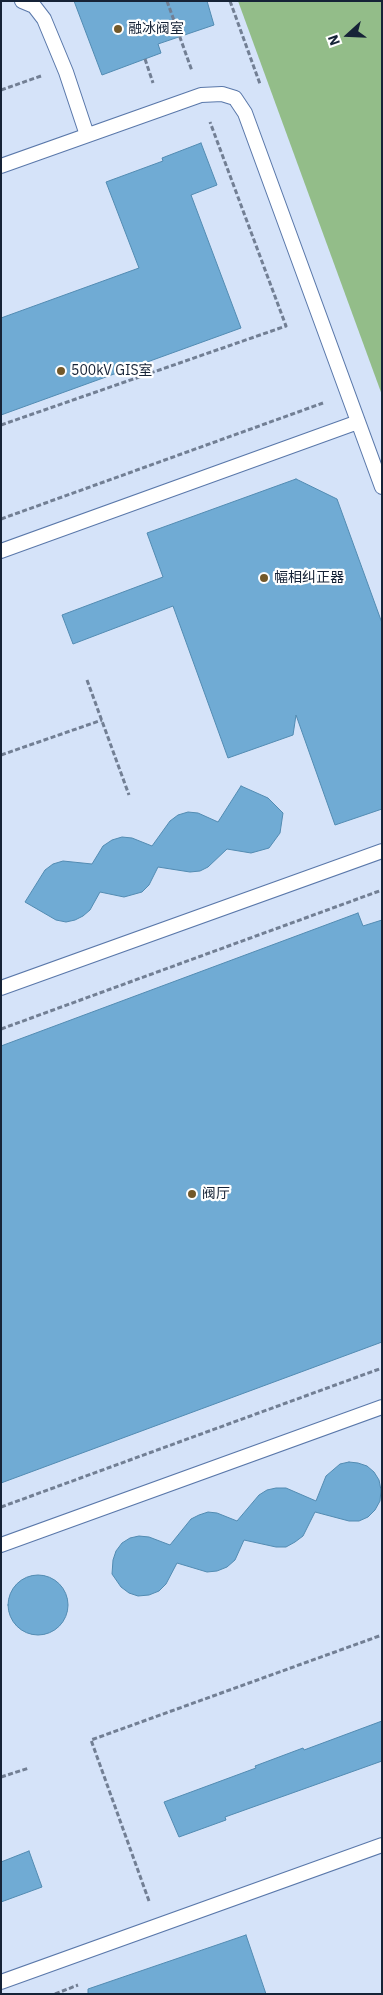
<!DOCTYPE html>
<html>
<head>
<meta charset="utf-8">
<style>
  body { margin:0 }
  #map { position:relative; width:383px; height:1995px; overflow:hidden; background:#d5e3f9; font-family:"IBM Plex Sans",sans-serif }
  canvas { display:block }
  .frame { position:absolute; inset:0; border:2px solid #162337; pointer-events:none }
  .north { position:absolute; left:323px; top:10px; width:50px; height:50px; -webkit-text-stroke:4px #fff; paint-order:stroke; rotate:250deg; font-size:14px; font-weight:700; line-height:20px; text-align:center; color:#162337 }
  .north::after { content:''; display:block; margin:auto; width:18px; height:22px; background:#162337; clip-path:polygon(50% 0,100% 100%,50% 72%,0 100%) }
</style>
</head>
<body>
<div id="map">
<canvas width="383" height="1995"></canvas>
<div class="frame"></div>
<div class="north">N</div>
</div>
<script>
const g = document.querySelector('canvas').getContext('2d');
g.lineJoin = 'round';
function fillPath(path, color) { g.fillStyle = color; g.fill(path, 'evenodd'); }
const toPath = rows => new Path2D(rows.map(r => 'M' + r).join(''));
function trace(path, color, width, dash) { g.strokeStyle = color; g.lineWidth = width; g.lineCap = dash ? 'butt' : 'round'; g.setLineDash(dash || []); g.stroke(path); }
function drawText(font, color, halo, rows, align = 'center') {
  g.font = font + ' "IBM Plex Sans","Noto Sans SC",sans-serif'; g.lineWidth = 4.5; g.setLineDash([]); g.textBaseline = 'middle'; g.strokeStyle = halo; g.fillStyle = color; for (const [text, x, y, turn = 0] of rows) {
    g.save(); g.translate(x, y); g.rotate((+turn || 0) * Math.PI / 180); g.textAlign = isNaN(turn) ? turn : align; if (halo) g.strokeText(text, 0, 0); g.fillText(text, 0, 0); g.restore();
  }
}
fillPath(toPath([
  [238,1,382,1,382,395]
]), '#93bd89');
const building = toPath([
  [74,1,207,1,214,25,158,44,161,53,102,75,74,1],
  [201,143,217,185,191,195,241,328,1,415,1,318,139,268,106,182,163,161,162,158,201,143],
  [296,479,337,499,382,623,382,809,335,825,296,715,293,735,228,758,173,606,73,644,62,615,163,577,147,533,296,479],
  [241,786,268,798,283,813,280,833,269,848,251,853,227,849,208,867,200,871,190,872,158,867,149,885,142,892,124,897,100,892,90,910,83,916,75,920,66,922,56,920,25,902,45,870,53,864,63,861,92,864,103,846,112,840,122,837,132,838,152,846,170,821,178,815,188,812,198,813,218,822,241,786],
  [358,913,363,926,382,920,382,1342,1,1483,1,1046,358,913],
  [349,1462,358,1463,367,1466,374,1472,379,1480,381,1490,380,1501,375,1510,368,1517,359,1521,349,1521,315,1512,303,1536,295,1542,286,1547,276,1547,244,1540,235,1560,227,1567,217,1571,207,1572,177,1563,166,1584,159,1591,149,1595,138,1596,129,1593,121,1587,112,1574,113,1560,116,1551,122,1543,130,1538,139,1536,149,1537,170,1545,191,1519,199,1515,208,1512,217,1513,237,1521,259,1495,267,1490,276,1488,286,1488,316,1501,326,1476,340,1464,349,1462],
  '8 1605a30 30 0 1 1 60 0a30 30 0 1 1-60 0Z',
  [382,1721,382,1761,225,1817,226,1820,179,1837,164,1802,256,1768,255,1766,303,1748,304,1750,382,1721],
  [29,1851,42,1887,1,1902,1,1862,29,1851],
  [246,1935,266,1994,88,1994,88,1989,246,1935]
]);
fillPath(building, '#70abd4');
trace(building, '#528bb2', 1);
const service = toPath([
  [22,1,34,6,44,19,66,72,87,135],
  [1,166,201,95,222,94,235,98,245,113,382,487],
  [1,551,358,422],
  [1,988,382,851],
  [1,1545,382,1407],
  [1,1982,382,1845]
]);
trace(service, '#5a78aa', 16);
trace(toPath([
  [167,1,192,71],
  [230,1,260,84],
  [145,59,153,83],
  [1,90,41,76],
  [1,425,286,326,210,122],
  [1,519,323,403],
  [87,680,129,795],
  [1,755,102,720],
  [1,1029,382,890],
  [1,1507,382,1368],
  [1,1777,29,1768],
  [149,1901,91,1740,382,1635],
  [55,1994,78,1985]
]), '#727f94', 3, [5, 2.5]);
trace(service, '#fff', 14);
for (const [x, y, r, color] of [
  [118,29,5,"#73592a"],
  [61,371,5,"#73592a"],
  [264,578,5,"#73592a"],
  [192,1194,5,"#73592a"]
]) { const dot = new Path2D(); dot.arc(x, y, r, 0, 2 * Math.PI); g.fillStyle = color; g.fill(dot); trace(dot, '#fff', 2); }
drawText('14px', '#162337', '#fff', [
  ["融冰阀室",128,29],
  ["500kV GIS室",71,371],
  ["幅相纠正器",274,578],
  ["阀厅",202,1194]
], 'left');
</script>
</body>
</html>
